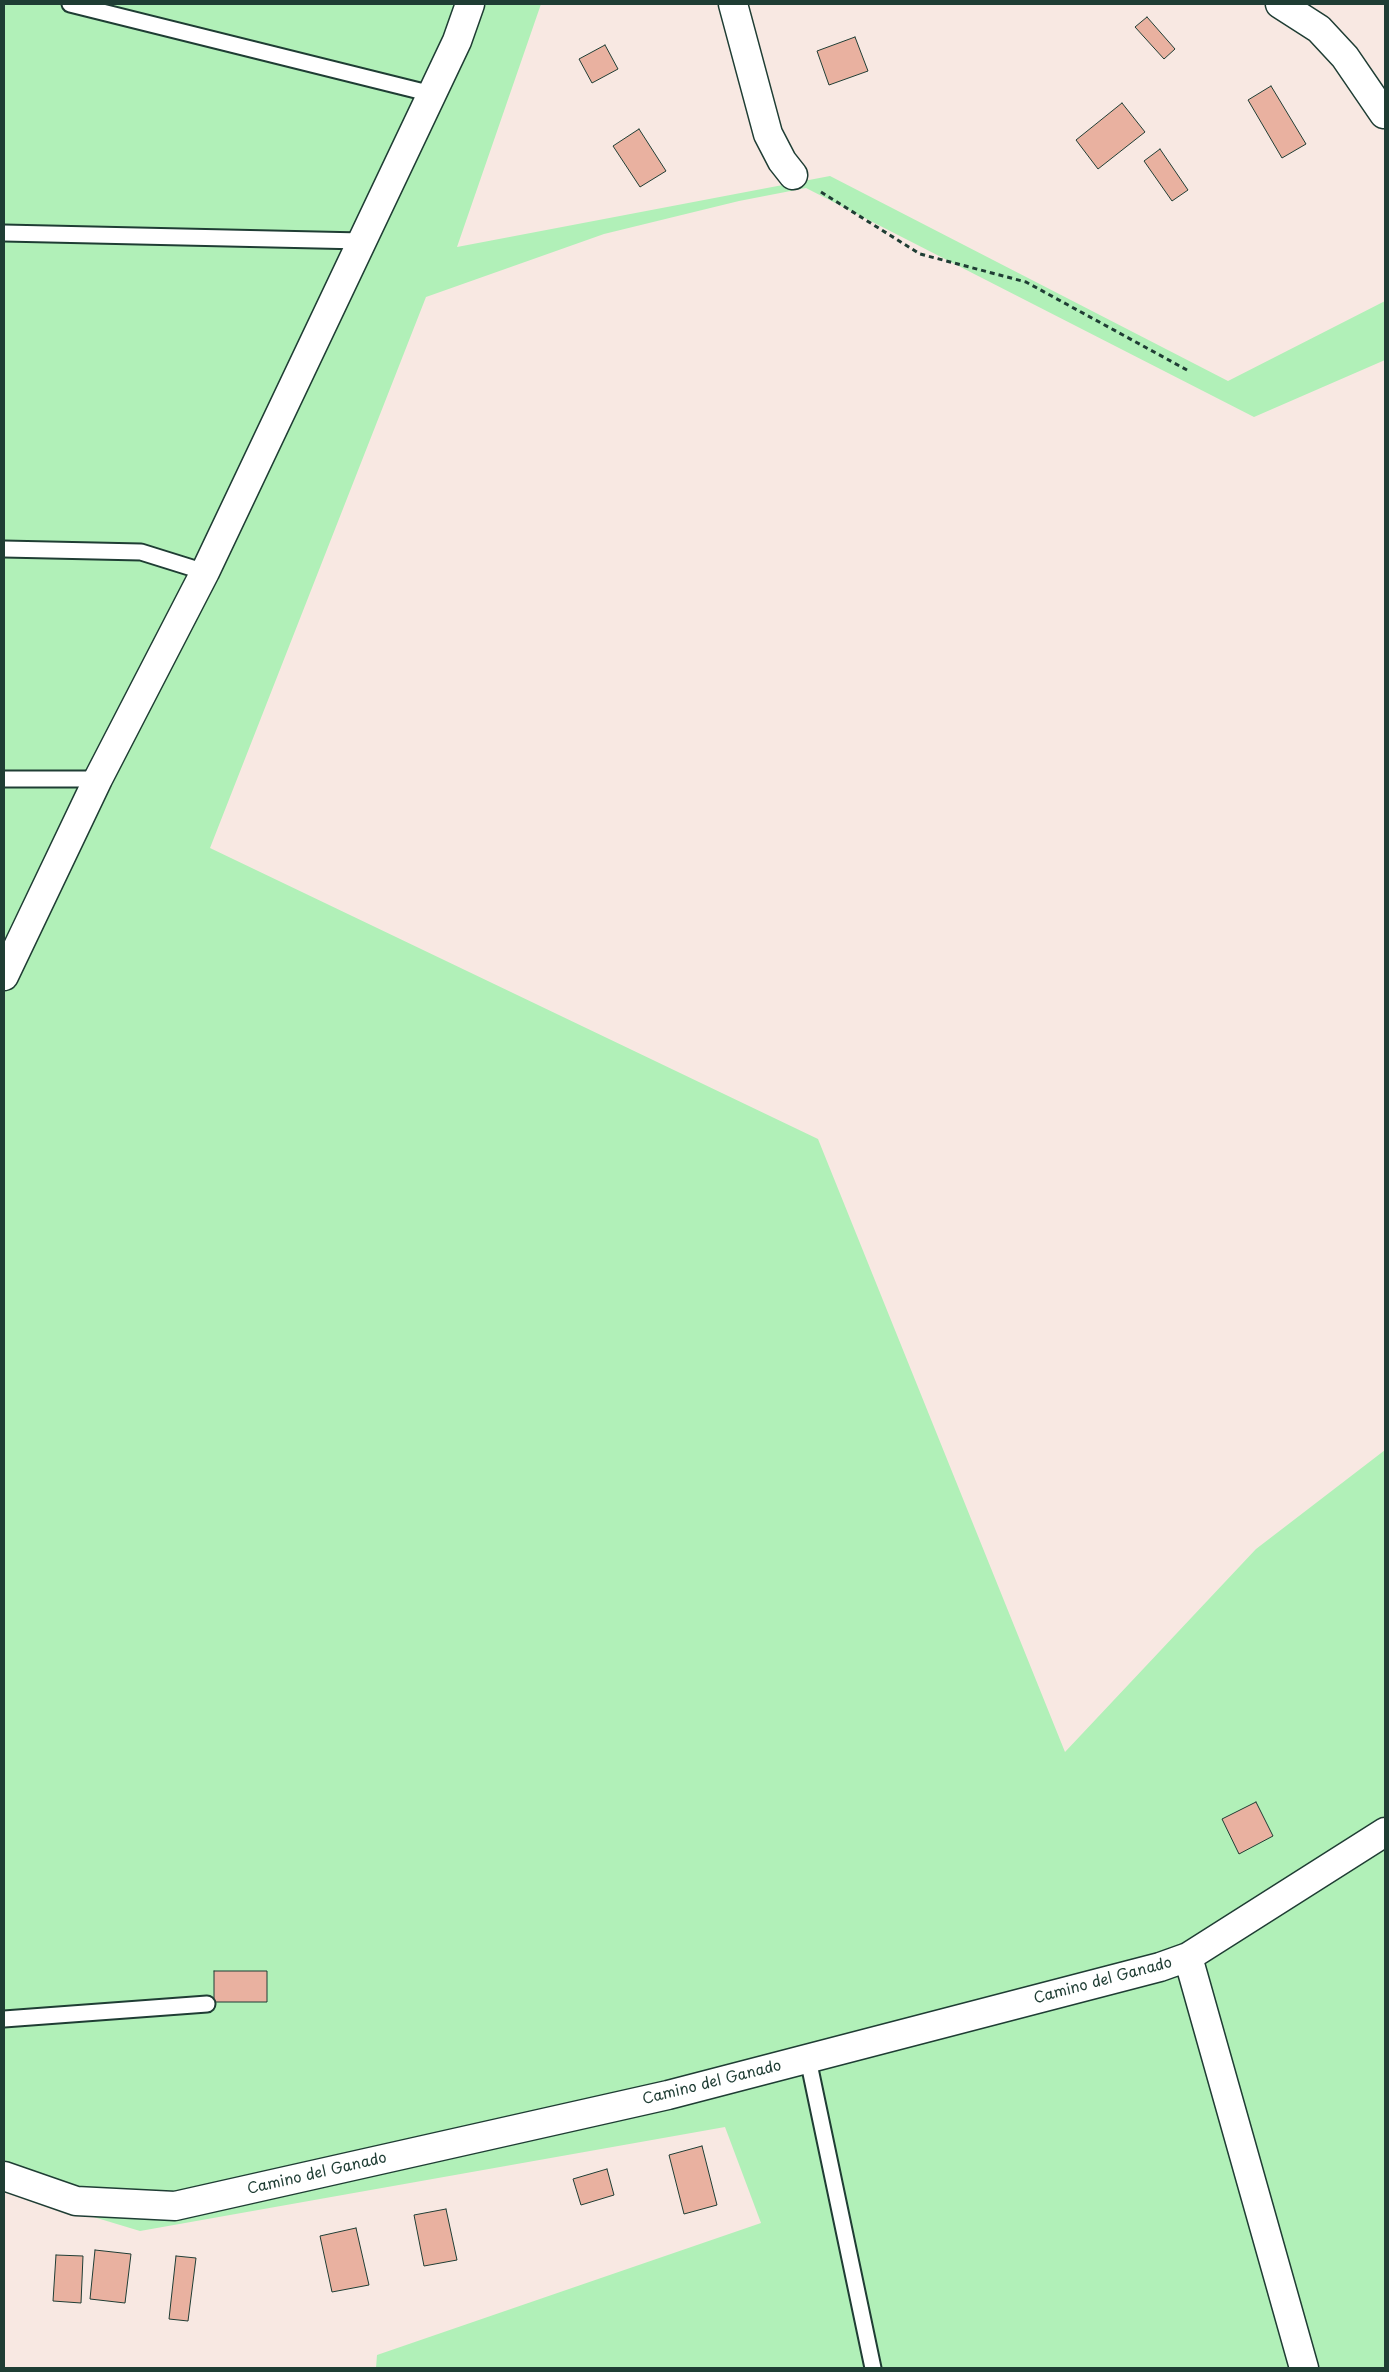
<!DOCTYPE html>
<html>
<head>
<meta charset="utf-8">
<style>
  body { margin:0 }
  #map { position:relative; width:1389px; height:2372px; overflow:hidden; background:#f8e8e2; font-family:"Playpen Sans",sans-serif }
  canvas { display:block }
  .frame { position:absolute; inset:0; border:5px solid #1f3d34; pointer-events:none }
</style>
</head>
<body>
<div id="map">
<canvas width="1389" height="2372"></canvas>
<div class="frame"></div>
</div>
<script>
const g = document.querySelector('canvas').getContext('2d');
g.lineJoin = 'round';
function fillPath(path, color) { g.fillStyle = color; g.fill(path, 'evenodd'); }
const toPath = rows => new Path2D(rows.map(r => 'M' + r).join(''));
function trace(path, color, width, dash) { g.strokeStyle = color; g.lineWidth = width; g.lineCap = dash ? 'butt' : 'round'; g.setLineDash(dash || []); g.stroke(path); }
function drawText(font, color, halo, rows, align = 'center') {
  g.font = font + ' "Playpen Sans",sans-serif'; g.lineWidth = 4.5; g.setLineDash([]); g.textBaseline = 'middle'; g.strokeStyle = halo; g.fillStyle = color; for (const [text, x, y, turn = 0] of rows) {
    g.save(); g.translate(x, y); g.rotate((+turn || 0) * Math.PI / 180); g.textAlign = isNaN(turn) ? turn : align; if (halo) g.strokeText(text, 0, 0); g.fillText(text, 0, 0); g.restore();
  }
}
fillPath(toPath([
  [4,4,541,4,457,247,830,176,1228,381,1385,301,1385,360,1254,417,806,188,739,201,604,234,426,297,210,848,818,1139,1065,1752,1256,1549,1385,1450,1385,2368,376,2368,377,2355,761,2223,725,2127,140,2231,4,2190]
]), '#b1f0b8');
const building = toPath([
  [1147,17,1175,49,1164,59,1135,27,1147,17],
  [855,37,868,71,829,85,817,51,855,37],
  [605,45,618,69,592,83,579,59,605,45],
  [1271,86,1306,144,1282,158,1248,100,1271,86],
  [1122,103,1145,132,1098,169,1076,140,1122,103],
  [639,129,666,171,640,187,613,146,639,129],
  [1160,149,1188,190,1172,201,1144,161,1160,149],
  [1256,1802,1273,1836,1239,1854,1222,1819,1256,1802],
  [214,1971,267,1971,267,2002,214,2002,214,1971],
  [702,2146,717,2205,684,2214,669,2155,702,2146],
  [607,2169,614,2195,581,2205,573,2179,607,2169],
  [446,2209,457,2260,424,2266,414,2215,446,2209],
  [356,2228,369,2285,332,2292,320,2236,356,2228],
  [95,2250,131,2254,125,2303,90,2299,95,2250],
  [56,2255,83,2256,81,2303,53,2301,56,2255],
  [176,2256,196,2258,188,2321,169,2319,176,2256]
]);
fillPath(building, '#e9b1a0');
trace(building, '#1f3d34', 1);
const service = toPath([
  [70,4,432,94],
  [4,233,362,241],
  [4,549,141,552,205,572],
  [4,779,98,779],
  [4,2019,207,2004],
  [808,2059,873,2368]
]);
const minor = toPath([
  [733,4,768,134,782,161,793,175],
  [1280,4,1319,29,1345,57,1384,114],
  [4,976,98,779,205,572,457,41,470,4],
  [1188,1957,1304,2368],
  [4,2176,76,2201,175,2206,668,2095,1160,1967,1188,1957,1385,1832]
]);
trace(service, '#1f3d34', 19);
trace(minor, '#1f3d34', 31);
trace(toPath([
  [821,192,920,254,1026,282,1187,370]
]), '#1f3d34', 3, [5, 4]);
trace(service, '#fff', 15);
trace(minor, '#fff', 28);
drawText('15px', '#1f3d34', '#fff', [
  ["Camino del Ganado",1103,1981,-15],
  ["Camino del Ganado",712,2083,-14],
  ["Camino del Ganado",317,2174,-13]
]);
</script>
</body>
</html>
